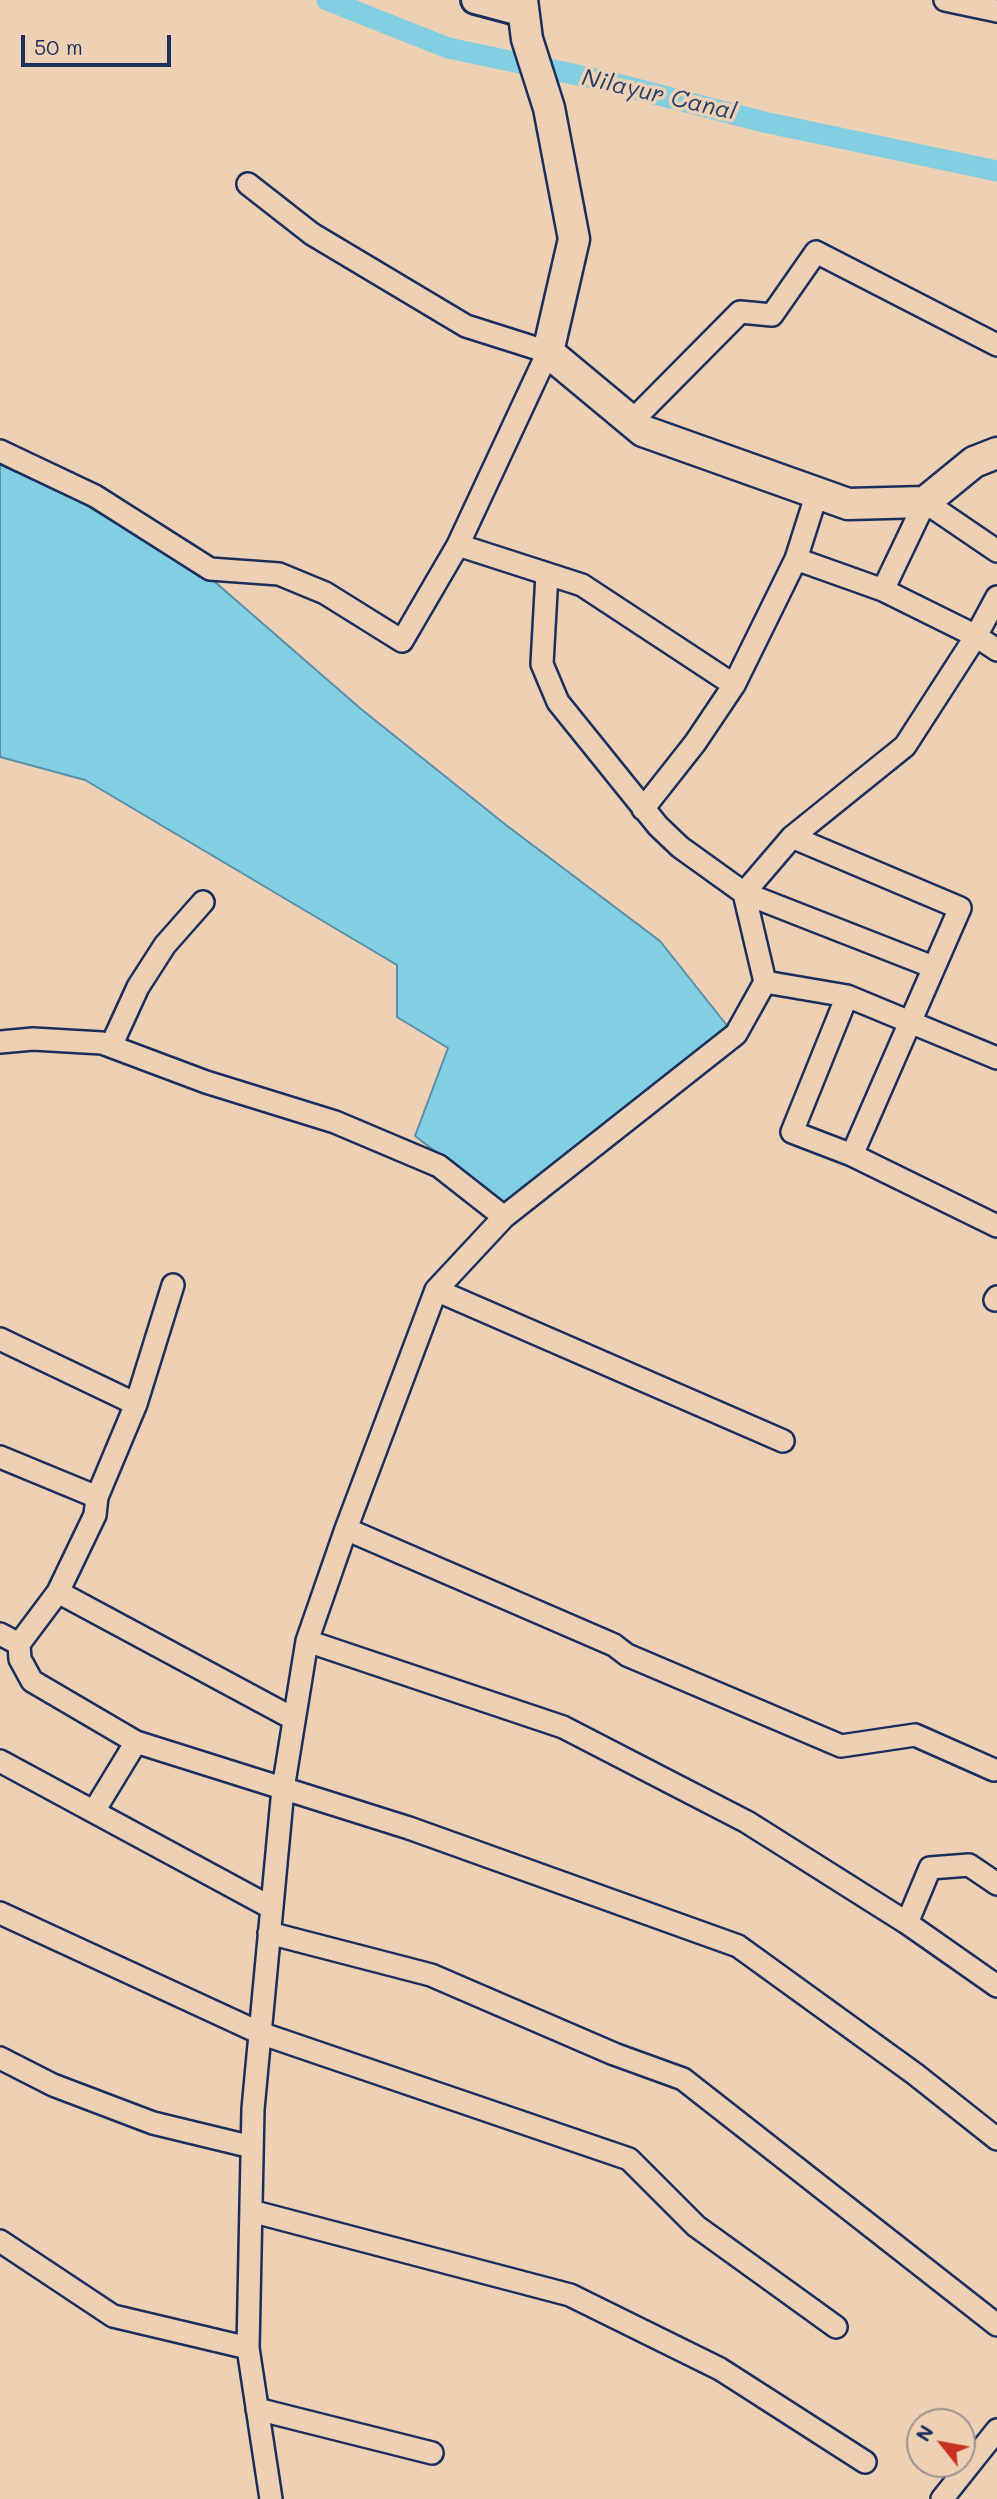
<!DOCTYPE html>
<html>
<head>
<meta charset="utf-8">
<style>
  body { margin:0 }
  #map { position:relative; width:997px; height:2499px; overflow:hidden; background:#eed0b4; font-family:Mali,sans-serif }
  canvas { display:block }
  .north { position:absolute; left:906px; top:2408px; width:70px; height:70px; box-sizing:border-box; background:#eed0b4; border:2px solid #9a9092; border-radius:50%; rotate:301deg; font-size:19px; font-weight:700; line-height:28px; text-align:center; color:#1b2f5e }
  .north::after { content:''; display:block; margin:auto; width:24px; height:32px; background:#c8321e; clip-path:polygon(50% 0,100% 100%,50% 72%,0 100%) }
  .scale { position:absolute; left:21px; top:35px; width:150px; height:32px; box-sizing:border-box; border:4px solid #1b2f5e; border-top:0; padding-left:9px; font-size:21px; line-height:24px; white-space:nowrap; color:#1b2f5e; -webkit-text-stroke:5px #eed0b4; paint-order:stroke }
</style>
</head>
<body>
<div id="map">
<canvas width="997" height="2499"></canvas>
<div class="north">N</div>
<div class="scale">50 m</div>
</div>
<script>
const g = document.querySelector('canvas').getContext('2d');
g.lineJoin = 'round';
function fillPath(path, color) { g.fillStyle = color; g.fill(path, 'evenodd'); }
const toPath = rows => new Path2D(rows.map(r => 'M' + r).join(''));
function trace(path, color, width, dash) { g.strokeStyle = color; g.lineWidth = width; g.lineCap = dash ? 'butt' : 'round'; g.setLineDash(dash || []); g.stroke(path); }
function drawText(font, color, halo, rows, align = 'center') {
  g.font = font + ' Mali,sans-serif'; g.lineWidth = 7; g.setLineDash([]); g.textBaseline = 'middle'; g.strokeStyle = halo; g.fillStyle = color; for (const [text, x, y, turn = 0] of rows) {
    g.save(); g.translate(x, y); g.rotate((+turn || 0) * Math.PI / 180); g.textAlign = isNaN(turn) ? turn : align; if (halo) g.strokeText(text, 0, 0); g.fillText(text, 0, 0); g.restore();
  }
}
const water = toPath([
  [0,454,215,582,361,709,506,825,660,941,729,1028,507,1206,415,1136,448,1048,397,1017,397,965,85,780,0,757,0,454]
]);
fillPath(water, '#81cfe0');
trace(water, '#588fac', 2);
trace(toPath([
  [327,0,448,48,601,80,764,122,997,171]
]), '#81cfe0', 21);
const minor = toPath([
  [945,0,997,11],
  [248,184,312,234,466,326,548,352,458,545,582,585,734,685,796,559,817,493],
  [631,422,740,312,772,315,816,252,997,345],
  [0,451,95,496,210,569,279,574,325,593,402,641,458,545],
  [997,551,925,502,883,590,976,636,997,650],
  [796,559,883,590],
  [547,574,542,664,558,702,658,826,680,847,744,893,933,967],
  [643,809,695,743,734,685],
  [792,837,960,908,852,1155,792,1132,847,996],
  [765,982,744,893,792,837,905,746,976,636,997,597],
  [0,1042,33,1039,102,1043,206,1082,335,1122,439,1166,504,1217],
  [111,1046,138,987,165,945,203,902],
  [852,1155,997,1226],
  [173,1285,136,1404,97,1497,95,1515,58,1592,19,1644,20,1659,32,1681,136,1742,409,1828,738,1946,915,2074,997,2139],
  [436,1290,783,1441],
  [995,1300,997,1297],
  [0,1339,136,1404],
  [0,1457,97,1497],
  [346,1529,614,1645,627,1655,841,1746,915,1735,994,1770],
  [58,1592,294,1719],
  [0,1634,19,1644],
  [307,1641,563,1727,747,1822,907,1923,930,1868,969,1865,997,1884],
  [0,1761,272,1908],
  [94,1811,136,1742],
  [0,1913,260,2033,629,2159,696,2226,836,2327],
  [907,1923,997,1986],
  [269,1933,431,1975,614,2054,683,2079,997,2325],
  [0,2058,53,2085,153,2123,252,2147],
  [251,2211,570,2295,720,2369,865,2462],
  [0,2241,113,2316,248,2348],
  [257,2409,432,2453],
  [271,2499,248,2348,253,2109,283,1789,307,1641,346,1529,436,1290,504,1217,736,1034,765,982,847,996,997,1058],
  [942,2499,997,2430]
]);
const tertiary = toPath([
  [475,0,524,13]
]);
const secondary = toPath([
  [522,0,527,39,549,108,574,239,548,352,643,431,848,504,925,502,974,462,997,453]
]);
trace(minor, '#1b2f5e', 26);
trace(tertiary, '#1b2f5e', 32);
trace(secondary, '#1b2f5e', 35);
trace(minor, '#eed0b4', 21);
trace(tertiary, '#eed0b4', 26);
trace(secondary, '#eed0b4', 30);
drawText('italic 24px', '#253f6b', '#eed0b4', [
  ["Nilayur Canal",659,95,13]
]);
</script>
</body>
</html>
